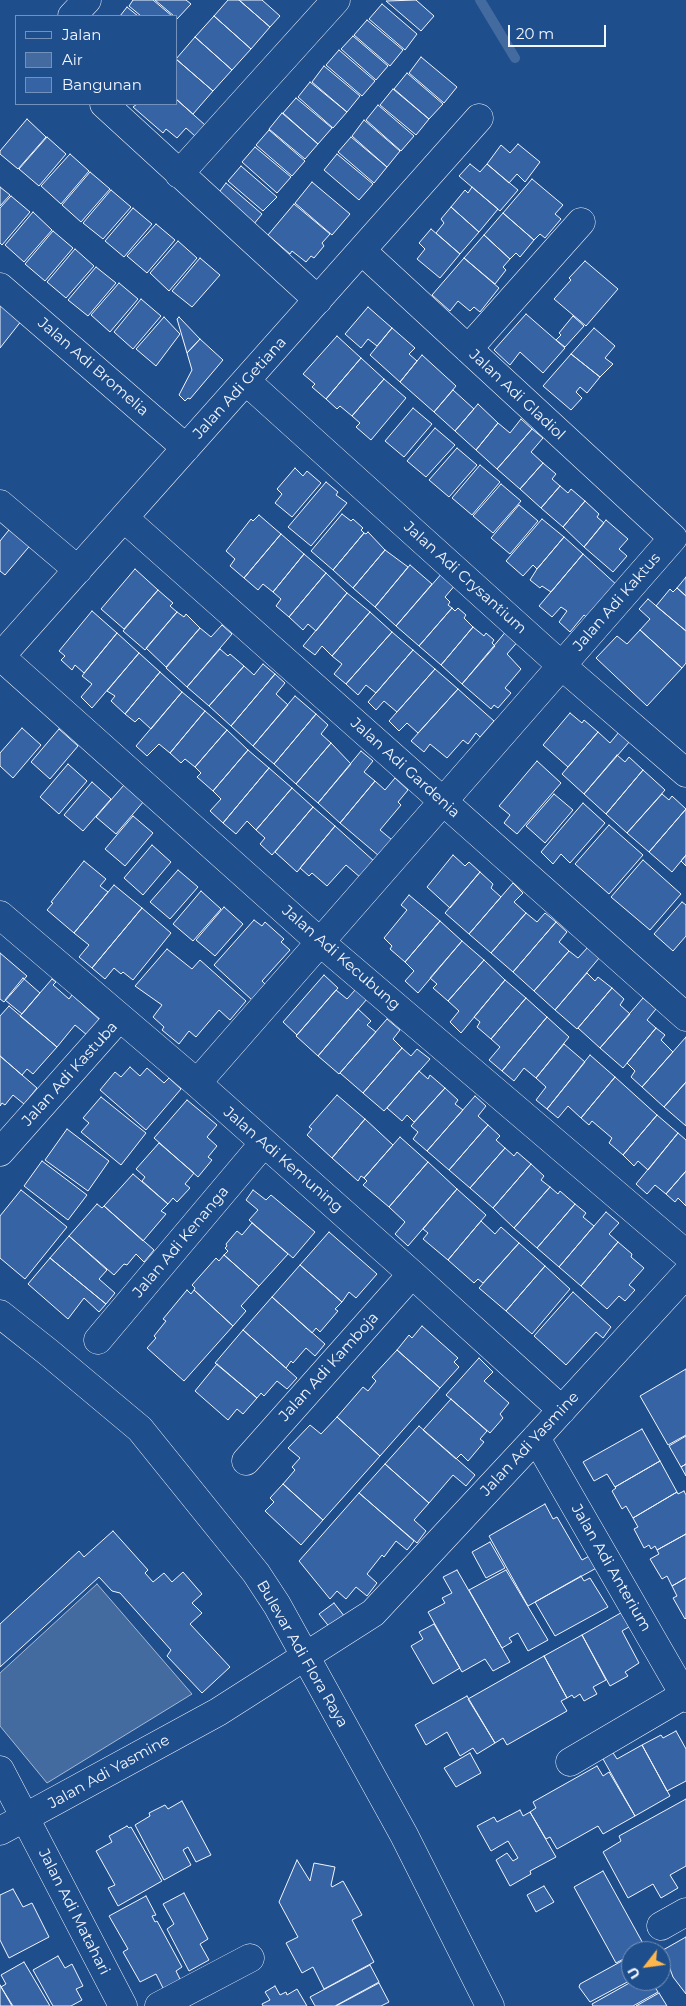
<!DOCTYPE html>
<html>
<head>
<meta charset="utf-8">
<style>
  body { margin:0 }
  #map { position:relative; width:686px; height:2006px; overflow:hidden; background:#1f4e8c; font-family:Montserrat,sans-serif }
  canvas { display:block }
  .legend { position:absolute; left:15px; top:15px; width:162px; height:90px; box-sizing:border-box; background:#1f4e8c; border:1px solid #7391ba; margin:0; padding:6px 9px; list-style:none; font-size:15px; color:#f2f6ff }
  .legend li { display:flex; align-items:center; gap:10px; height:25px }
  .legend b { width:25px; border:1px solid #7391ba }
  .north { position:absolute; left:621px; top:1941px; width:50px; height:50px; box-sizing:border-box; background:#1f4e8c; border:1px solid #7391ba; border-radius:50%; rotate:240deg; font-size:14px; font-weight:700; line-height:20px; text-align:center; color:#f2f6ff }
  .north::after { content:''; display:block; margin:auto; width:18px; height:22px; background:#ffb74d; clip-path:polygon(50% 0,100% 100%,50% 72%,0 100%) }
  .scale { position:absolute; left:508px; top:25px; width:98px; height:22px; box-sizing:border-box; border:2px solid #f2f6ff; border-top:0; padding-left:6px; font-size:15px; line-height:18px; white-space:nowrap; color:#f2f6ff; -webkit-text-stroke:4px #1f4e8c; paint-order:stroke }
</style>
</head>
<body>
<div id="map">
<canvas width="686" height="2006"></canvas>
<ul class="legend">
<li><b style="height:6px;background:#1f4e8c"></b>Jalan</li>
<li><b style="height:14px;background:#446ba0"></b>Air</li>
<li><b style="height:14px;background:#3563a3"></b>Bangunan</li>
</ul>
<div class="north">U</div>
<div class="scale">20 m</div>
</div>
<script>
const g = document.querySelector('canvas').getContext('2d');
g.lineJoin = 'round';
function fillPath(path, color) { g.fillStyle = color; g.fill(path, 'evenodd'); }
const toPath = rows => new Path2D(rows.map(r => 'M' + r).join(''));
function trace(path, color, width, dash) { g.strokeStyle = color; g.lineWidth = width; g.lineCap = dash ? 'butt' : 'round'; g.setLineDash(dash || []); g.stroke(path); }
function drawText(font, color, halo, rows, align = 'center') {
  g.font = font + ' Montserrat,sans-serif'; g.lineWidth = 4; g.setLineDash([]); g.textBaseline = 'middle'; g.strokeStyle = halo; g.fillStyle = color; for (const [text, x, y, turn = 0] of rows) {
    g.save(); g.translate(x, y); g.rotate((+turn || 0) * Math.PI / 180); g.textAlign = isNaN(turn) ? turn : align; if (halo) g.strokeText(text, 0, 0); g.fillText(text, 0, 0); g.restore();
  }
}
const water = toPath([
  [97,1584,192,1694,47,1783,0,1726,0,1673,97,1584]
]);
fillPath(water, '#446ba0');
trace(water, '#a8bbd7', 1);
trace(toPath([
  [480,0,515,58]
]), '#446ba0', 10);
const building = toPath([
  [133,0,153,0,172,16,141,16,129,6,133,0],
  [155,0,186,0,191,4,177,19,176,16,174,16,155,0],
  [228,0,239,0,270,27,251,49,214,16,228,0],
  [239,0,262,0,280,16,270,27,239,0],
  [416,0,434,16,421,31,386,1,416,0],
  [382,4,417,34,405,50,369,19,382,4],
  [127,7,138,16,120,16,127,7],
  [214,16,251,49,232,70,195,37,214,16],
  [367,20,403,50,390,66,354,35,367,20],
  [353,36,388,66,376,80,341,49,353,36],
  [195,37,232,70,213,91,176,59,195,37],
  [339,50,375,81,362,96,326,65,339,50],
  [421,57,457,87,444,103,409,73,421,57],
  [176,59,213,91,193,114,176,99,176,59],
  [324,66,360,96,347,112,312,82,324,66],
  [407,73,443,104,429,119,394,89,407,73],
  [310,82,347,112,333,128,298,97,310,82],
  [393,89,429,119,416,135,380,105,393,89],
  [296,98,332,128,318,144,283,113,296,98],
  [176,99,205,125,195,136,186,128,177,138,166,129,163,133,133,107,137,104,176,104,176,99],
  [378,105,414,136,401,151,366,120,378,105],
  [282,113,318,144,305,159,269,129,282,113],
  [27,119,46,137,18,169,0,154,0,151,27,119],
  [364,120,400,151,387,167,352,136,364,120],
  [269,130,305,161,292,176,256,145,269,130],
  [47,137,66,154,39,186,19,169,47,137],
  [351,137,387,167,374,183,338,152,351,137],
  [518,144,540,162,525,182,517,174,509,183,487,164,501,145,510,153,518,144],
  [255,147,291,177,277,193,242,162,255,147],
  [70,154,89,171,61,204,41,186,70,154],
  [337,154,373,184,359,200,324,170,337,154],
  [470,164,480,172,487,164,518,190,500,211,459,176,470,164],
  [241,166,277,197,263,211,228,181,241,166],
  [90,172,110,189,81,222,62,205,90,172],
  [532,179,563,205,555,214,561,219,545,238,540,234,534,240,503,213,532,179],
  [312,182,350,214,332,235,295,203,312,182],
  [226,183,262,214,249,230,214,199,226,183],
  [0,187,10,195,0,206,0,187],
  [472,187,498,209,479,232,451,207,465,190,468,193,472,187],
  [111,190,131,207,103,239,83,223,111,190],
  [11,196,30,212,2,245,0,243,0,208,11,196],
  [294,204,330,234,322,243,324,246,314,258,311,256,306,262,292,251,290,254,268,235,294,204],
  [451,207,479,232,460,254,436,233,444,223,441,219,451,207],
  [133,208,152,224,124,257,105,241,133,208],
  [33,212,52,230,24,262,5,245,33,212],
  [503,213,534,240,520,257,516,253,510,259,484,235,503,213],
  [156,224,175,240,147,273,127,256,156,224],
  [431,229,460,254,440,278,417,259,425,249,419,243,431,229],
  [53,231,73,248,45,281,25,264,53,231],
  [484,235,510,259,503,267,506,270,495,284,464,258,484,235],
  [178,241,197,258,169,291,150,273,178,241],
  [75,249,94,266,66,298,47,282,75,249],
  [200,258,220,275,192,307,172,291,200,258],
  [464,258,499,288,480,312,474,307,470,311,458,301,450,311,432,295,464,258],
  [585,261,618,289,586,326,554,299,571,280,569,278,585,261],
  [96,267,116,283,88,316,68,300,96,267],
  [119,283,138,299,110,332,91,315,119,283],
  [141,299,161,316,133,349,114,332,141,299],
  [0,302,22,320,0,348,0,302],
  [368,307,392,328,377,346,368,339,361,348,345,334,368,307],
  [526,314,565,348,543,373,520,352,510,365,494,350,526,314],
  [573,316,584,326,565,347,556,340,561,335,559,333,573,316],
  [164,317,180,334,156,366,136,349,164,317],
  [179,317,200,339,187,353,177,319,179,317],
  [392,328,415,348,409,354,417,361,400,382,370,355,392,328],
  [594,328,615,346,605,358,613,364,600,377,571,354,594,328],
  [337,336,361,358,326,399,312,387,315,384,303,374,337,336],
  [200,339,223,360,190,399,188,398,185,401,179,395,192,370,187,353,200,339],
  [571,354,600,377,587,393,580,387,576,392,582,398,571,410,543,386,571,354],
  [422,355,456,386,434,412,400,382,422,355],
  [361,358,384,379,352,416,340,406,337,409,326,399,361,358],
  [384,379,406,398,371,440,356,427,360,423,352,416,384,379],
  [453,390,474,409,455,431,434,412,453,390],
  [478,404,498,423,476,450,455,431,478,404],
  [413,408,432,424,404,457,385,441,413,408],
  [521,419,532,429,497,469,476,450,498,423,510,433,521,419],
  [435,428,455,445,426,477,407,461,435,428],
  [532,429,543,438,531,452,543,463,520,489,497,469,532,429],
  [457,448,477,465,449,497,429,480,457,448],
  [543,463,556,474,552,479,560,486,541,508,520,489,543,463],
  [480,465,500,482,472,515,452,498,480,465],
  [295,468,303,476,307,471,321,483,292,517,275,503,282,494,277,489,295,468],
  [326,482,338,492,336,495,347,503,311,546,288,527,326,482],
  [501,484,521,501,493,533,473,516,501,484],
  [560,486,568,493,571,489,585,501,563,527,541,508,560,486],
  [585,501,599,514,597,517,604,523,584,547,563,527,585,501],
  [519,505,538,521,510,554,491,538,519,505],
  [342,514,351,521,353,519,363,528,361,530,364,533,333,570,311,551,342,514],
  [259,515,281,534,244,578,230,566,235,559,226,551,251,519,253,521,259,515],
  [542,519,564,537,537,569,533,565,523,576,506,561,542,519],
  [606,520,628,539,619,549,627,556,613,572,584,547,606,520],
  [13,525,33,542,5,575,0,571,0,541,13,525],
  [368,532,385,550,353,588,333,570,364,533,366,534,368,532],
  [281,534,304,554,273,592,263,584,258,590,244,578,281,534],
  [564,537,583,554,551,592,542,586,540,588,530,580,537,569,564,537],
  [385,550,408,567,375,607,353,588,385,550],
  [304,554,326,573,289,617,276,606,281,599,273,592,304,554],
  [583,554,619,587,591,621,584,615,570,632,559,622,567,611,561,607,552,617,539,606,583,554],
  [410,565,432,584,396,626,375,607,410,565],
  [135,569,158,590,124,629,101,609,135,569],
  [443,572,456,584,445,597,450,602,448,605,452,608,419,646,396,626,443,572],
  [326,573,347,593,316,631,308,624,303,630,289,617,326,573],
  [686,577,686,596,677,588,686,577],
  [677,588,686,596,686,631,656,606,670,589,673,592,677,588],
  [158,590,173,603,170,606,177,612,145,650,123,631,158,590],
  [347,593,370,612,332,656,322,646,315,655,303,646,347,593],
  [648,599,686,631,686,663,682,668,640,630,650,619,639,609,648,599],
  [452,608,455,611,458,608,466,615,464,618,473,627,441,665,419,646,452,608],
  [92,611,117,633,84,673,75,665,72,670,61,660,65,656,59,651,92,611],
  [177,612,184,617,186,614,200,628,166,667,146,648,177,612],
  [370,612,392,632,346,684,334,674,342,664,332,656,370,612],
  [222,625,232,634,187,687,166,668,200,628,211,637,222,625],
  [473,627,484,636,486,633,494,640,492,643,495,646,462,684,441,665,473,627],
  [508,629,520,639,507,654,521,669,505,688,511,693,498,708,494,705,491,709,462,684,508,629],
  [640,630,682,668,647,706,596,658,617,636,627,644,640,630],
  [392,632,413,650,376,693,366,685,358,695,346,684,392,632],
  [117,633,139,653,92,708,81,697,92,684,82,676,117,633],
  [220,649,228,656,230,654,244,666,209,706,187,687,220,649],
  [413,650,435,669,397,712,384,701,376,710,368,702,413,650],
  [139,653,160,672,125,714,111,701,115,696,107,691,139,653],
  [263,664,275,674,231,726,209,706,244,666,254,675,263,664],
  [435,669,458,689,418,733,407,723,399,731,389,721,435,669],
  [160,672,182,692,151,729,139,718,135,722,125,714,160,672],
  [275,674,285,683,276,694,288,705,253,746,231,726,275,674],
  [458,689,494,721,480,737,476,733,468,744,463,740,447,758,430,744,424,752,411,741,458,689],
  [182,692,205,711,170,753,159,744,147,756,136,746,182,692],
  [295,696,316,714,274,764,253,746,295,696],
  [205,711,227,730,195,767,185,759,181,763,170,753,205,711],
  [570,713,582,723,584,720,598,732,568,767,543,745,570,713],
  [316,714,328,725,321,734,331,743,296,784,274,764,316,714],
  [22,728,41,745,13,778,0,766,0,753,22,728],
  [59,729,78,746,50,779,31,762,59,729],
  [227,730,248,750,213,791,197,777,201,773,195,767,227,730],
  [598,732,610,743,619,732,630,741,584,794,562,774,598,732],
  [331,743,351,764,318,803,296,784,331,743],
  [248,750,269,768,223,823,210,811,221,799,213,791,248,750],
  [361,751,373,761,364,772,375,781,340,823,318,803,361,751],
  [617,755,625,762,629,757,643,770,606,814,584,794,617,755],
  [537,761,561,783,517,834,504,823,510,815,499,806,537,761],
  [68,764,87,781,59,814,40,797,68,764],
  [269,768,292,788,256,830,247,821,236,834,223,823,269,768],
  [643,770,665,790,627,833,606,814,643,770],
  [395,778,408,790,398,802,401,805,380,830,392,840,379,856,340,823,375,781,385,790,395,778],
  [92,782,111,799,83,831,64,815,92,782],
  [124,785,144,801,116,834,96,817,124,785],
  [292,788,313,807,272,855,260,844,265,838,256,830,292,788],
  [554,794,573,810,545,843,526,826,554,794],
  [662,794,669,800,672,796,686,809,649,852,627,833,662,794],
  [583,803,605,823,570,863,561,854,553,864,541,852,583,803],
  [313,807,335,826,297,872,275,852,313,807],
  [686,809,686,855,672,872,649,852,686,809],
  [133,816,153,833,125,866,105,849,133,816],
  [609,825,643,855,609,894,575,864,609,825],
  [335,826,375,862,361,878,346,865,327,886,312,873,309,876,300,868,335,826],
  [152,845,171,862,143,895,124,878,152,845],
  [453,855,465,866,469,862,480,872,450,908,427,887,453,855],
  [686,855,686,866,681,861,686,855],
  [643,860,681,894,650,930,611,897,643,860],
  [84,861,106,879,100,886,108,892,74,933,47,910,53,903,51,902,84,861],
  [178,870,198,887,170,919,150,902,178,870],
  [480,872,493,884,491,888,501,897,469,934,445,913,480,872],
  [513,883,523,893,514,902,526,913,491,953,469,934,513,883],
  [114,885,142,908,92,968,79,957,89,945,74,933,114,885],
  [201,891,221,909,193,941,173,924,201,891],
  [409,895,440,921,405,962,390,949,392,946,384,938,407,910,401,905,409,895],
  [682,902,686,905,686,936,673,951,654,934,682,902],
  [224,907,243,924,215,956,196,940,224,907],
  [142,908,171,933,133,980,123,972,121,974,114,968,105,979,92,968,142,908],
  [526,913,537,922,545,913,556,922,513,972,491,953,526,913],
  [254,920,262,926,265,922,284,939,281,942,290,950,262,981,266,985,252,1000,214,965,254,920],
  [440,921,462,941,418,993,405,981,414,971,405,962,440,921],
  [556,922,567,932,559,942,569,951,534,991,513,972,556,922],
  [462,941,484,960,448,1001,433,988,437,984,430,978,462,941],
  [589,946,600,957,555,1010,534,991,569,951,578,958,589,946],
  [167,949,192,969,200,960,246,1001,230,1020,219,1010,196,1037,189,1031,179,1044,162,1030,164,1027,153,1017,162,1005,135,986,167,949],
  [0,953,27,976,4,1002,0,999,0,953],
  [484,960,505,980,461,1033,450,1022,459,1011,448,1001,484,960],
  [587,973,595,981,598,977,612,988,577,1029,555,1010,587,973],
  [324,975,338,988,297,1035,283,1022,324,975],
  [23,978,40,993,22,1014,5,1000,23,978],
  [52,979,56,982,53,985,69,999,72,995,100,1020,87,1035,75,1025,57,1047,20,1016,52,979],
  [505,980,526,998,491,1039,477,1027,480,1022,474,1017,505,980],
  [612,988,624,999,620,1005,630,1014,600,1048,578,1028,612,988],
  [356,989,367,999,318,1056,296,1036,336,990,347,999,356,989],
  [526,998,547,1017,502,1071,489,1060,500,1047,491,1039,526,998],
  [643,998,656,1009,647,1020,656,1028,623,1068,600,1048,643,998],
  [9,1006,57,1047,33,1074,27,1069,22,1075,0,1056,0,1016,9,1006],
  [358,1009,371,1021,367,1025,376,1032,339,1074,318,1056,358,1009],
  [547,1017,569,1037,536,1078,524,1068,514,1081,502,1071,547,1017],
  [387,1019,400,1030,393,1039,402,1048,363,1093,340,1073,387,1019],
  [656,1028,665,1035,661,1040,673,1052,642,1087,631,1077,635,1071,627,1063,656,1028],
  [686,1037,686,1082,664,1107,642,1087,686,1037],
  [564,1044,585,1062,547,1109,536,1100,546,1087,536,1078,564,1044],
  [402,1048,411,1056,417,1049,430,1059,384,1111,363,1093,402,1048],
  [590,1055,615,1077,581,1118,568,1106,558,1118,547,1109,590,1055],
  [0,1056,37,1088,24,1104,13,1095,5,1105,2,1103,0,1106,0,1056],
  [130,1067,140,1076,147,1068,164,1083,169,1078,181,1089,146,1130,100,1090,115,1072,121,1077,130,1067],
  [419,1071,428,1079,430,1075,445,1088,414,1122,407,1115,402,1121,387,1108,419,1071],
  [615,1077,657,1115,623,1155,609,1143,612,1138,592,1121,589,1125,581,1118,615,1077],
  [686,1082,686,1126,664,1107,686,1082],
  [445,1088,458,1100,455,1104,463,1110,427,1151,413,1139,418,1132,411,1126,445,1088],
  [337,1095,365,1119,332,1158,307,1135,312,1129,309,1127,337,1095],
  [475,1096,486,1106,478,1116,488,1125,449,1170,427,1151,475,1096],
  [101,1097,146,1133,121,1165,81,1132,89,1123,83,1118,101,1097],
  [187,1100,217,1125,207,1137,217,1146,208,1157,212,1160,198,1177,154,1138,187,1100],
  [657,1115,678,1133,648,1170,638,1161,634,1166,623,1155,657,1115],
  [365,1119,393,1145,364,1178,361,1176,358,1181,332,1158,365,1119],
  [488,1125,500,1136,496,1140,505,1148,470,1188,449,1170,488,1125],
  [67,1129,109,1161,88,1191,45,1160,67,1129],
  [678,1133,686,1140,686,1171,666,1194,655,1185,647,1194,636,1184,678,1133],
  [400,1137,428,1162,389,1207,363,1185,367,1181,364,1178,400,1137],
  [159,1143,194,1173,185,1184,190,1188,177,1202,173,1198,168,1204,142,1181,145,1177,136,1169,159,1143],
  [505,1148,514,1156,517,1152,531,1164,493,1208,470,1188,505,1148],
  [42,1161,87,1195,68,1220,24,1186,42,1161],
  [428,1162,457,1189,408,1246,395,1234,405,1222,389,1207,428,1162],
  [531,1164,544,1176,541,1180,550,1187,514,1228,493,1208,531,1164],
  [686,1171,686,1206,678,1198,675,1202,666,1194,686,1171],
  [133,1174,168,1204,161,1211,166,1214,143,1241,104,1206,133,1174],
  [550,1187,558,1194,560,1191,575,1204,537,1248,514,1228,550,1187],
  [457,1189,486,1215,448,1260,423,1239,428,1233,423,1229,457,1189],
  [21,1190,67,1227,25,1279,0,1258,0,1216,21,1190],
  [253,1190,266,1200,271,1195,315,1232,293,1258,249,1220,258,1210,246,1200,253,1190],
  [97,1204,102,1208,104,1206,154,1250,144,1262,136,1254,127,1265,124,1264,114,1275,69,1236,97,1204],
  [575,1204,586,1213,583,1217,594,1226,559,1267,537,1248,575,1204],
  [606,1212,619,1223,609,1234,618,1242,581,1286,559,1267,606,1212],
  [481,1221,495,1234,501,1227,519,1243,483,1283,478,1279,474,1283,448,1260,481,1221],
  [252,1223,288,1254,259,1286,224,1255,228,1251,225,1248,227,1246,226,1244,237,1231,242,1235,252,1223],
  [329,1232,377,1274,356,1298,349,1292,342,1302,300,1265,329,1232],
  [69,1236,107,1270,99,1279,115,1293,106,1304,50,1258,69,1236],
  [618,1242,632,1254,631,1257,644,1268,629,1285,635,1290,625,1301,619,1296,607,1309,581,1286,618,1242],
  [519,1243,545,1266,506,1311,479,1288,519,1243],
  [224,1255,259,1286,241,1306,246,1311,233,1326,194,1290,195,1288,192,1285,216,1258,219,1261,224,1255],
  [50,1258,106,1304,99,1312,84,1298,68,1319,28,1284,50,1258],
  [300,1265,342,1302,335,1309,338,1311,320,1332,316,1328,312,1333,272,1297,300,1265],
  [545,1266,570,1289,532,1334,506,1311,545,1266],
  [187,1290,191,1294,194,1290,233,1326,184,1381,147,1348,156,1338,154,1336,166,1321,163,1319,187,1290],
  [573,1292,611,1327,603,1338,596,1332,566,1365,534,1336,573,1292],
  [272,1297,325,1344,315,1356,306,1348,293,1363,291,1361,286,1368,243,1330,272,1297],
  [422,1326,458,1358,454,1362,459,1367,440,1388,397,1350,409,1335,412,1338,422,1326],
  [243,1330,297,1378,287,1389,277,1381,264,1396,261,1393,257,1398,215,1363,243,1330],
  [397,1350,440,1388,380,1456,337,1417,363,1387,368,1391,376,1381,372,1377,397,1350],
  [479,1358,493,1372,484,1381,509,1403,500,1414,503,1418,490,1433,446,1395,479,1358],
  [217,1364,257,1398,243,1414,237,1409,228,1420,195,1391,217,1364],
  [686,1369,686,1435,668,1445,640,1396,686,1369],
  [451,1399,487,1431,480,1439,484,1442,468,1461,461,1454,456,1459,423,1430,451,1399],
  [337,1417,380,1456,323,1520,283,1484,295,1470,292,1467,300,1458,288,1448,310,1425,321,1434,337,1417],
  [419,1426,475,1475,466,1486,453,1475,429,1503,385,1464,419,1426],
  [642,1429,660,1461,615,1487,607,1474,594,1481,583,1462,642,1429],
  [686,1436,686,1464,681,1467,669,1446,686,1436],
  [660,1461,677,1492,633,1518,626,1506,622,1509,612,1491,616,1488,615,1487,660,1461],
  [385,1464,429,1503,414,1520,426,1531,417,1543,359,1493,385,1464],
  [686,1464,686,1476,681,1467,686,1464],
  [283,1484,323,1520,301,1545,265,1511,274,1502,270,1498,283,1484],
  [684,1491,686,1495,686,1534,657,1550,655,1546,651,1549,649,1545,644,1548,634,1529,638,1527,633,1518,677,1492,678,1494,684,1491],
  [359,1493,414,1541,407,1550,396,1541,384,1557,382,1555,367,1574,377,1583,367,1596,356,1587,346,1599,337,1591,330,1599,299,1561,359,1493],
  [545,1504,553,1519,557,1517,582,1560,593,1554,600,1566,528,1606,489,1536,545,1504],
  [113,1531,148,1570,145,1573,153,1582,164,1573,172,1582,183,1572,202,1594,192,1603,202,1613,190,1624,230,1667,202,1693,167,1656,171,1650,120,1593,112,1591,99,1577,0,1667,0,1624,79,1551,84,1557,113,1531],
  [686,1534,686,1578,672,1586,667,1576,662,1579,650,1559,659,1554,657,1550,686,1534],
  [490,1542,505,1568,486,1578,472,1552,490,1542],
  [457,1570,510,1662,493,1671,485,1659,462,1672,428,1612,445,1603,442,1598,452,1593,443,1577,457,1570],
  [506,1570,548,1640,528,1651,518,1633,509,1638,512,1642,502,1648,469,1590,506,1570],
  [581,1576,584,1581,590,1578,608,1607,555,1636,535,1602,581,1576],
  [686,1578,686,1618,685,1619,673,1598,677,1596,672,1586,686,1578],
  [334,1603,345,1617,331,1629,319,1614,334,1603],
  [626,1610,634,1624,622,1631,639,1663,625,1672,628,1676,610,1686,582,1635,626,1610],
  [434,1624,460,1668,433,1684,411,1646,423,1639,419,1632,434,1624],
  [582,1635,606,1680,593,1687,597,1694,584,1701,580,1694,574,1698,572,1695,567,1698,544,1656,582,1635],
  [544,1656,567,1698,561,1701,567,1711,507,1745,503,1738,495,1743,468,1699,544,1656],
  [467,1696,495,1743,477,1754,473,1748,460,1756,447,1732,426,1745,415,1725,467,1696],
  [676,1731,686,1749,686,1781,667,1791,642,1745,661,1735,663,1738,676,1731],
  [608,1745,617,1759,642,1745,670,1796,635,1816,598,1750,608,1745],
  [470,1753,481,1773,456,1787,444,1768,470,1753],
  [597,1766,603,1776,609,1772,635,1816,603,1834,598,1826,557,1849,550,1837,546,1839,530,1812,536,1808,533,1802,597,1766],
  [686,1799,686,1866,670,1875,678,1888,661,1898,653,1884,628,1898,603,1852,621,1841,619,1836,686,1799],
  [182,1801,211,1855,196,1862,188,1847,183,1850,191,1865,164,1880,135,1825,150,1816,149,1813,165,1805,168,1809,182,1801],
  [520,1810,523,1816,530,1812,556,1857,530,1871,531,1874,510,1886,496,1860,507,1853,513,1861,518,1858,508,1841,491,1851,477,1826,494,1817,497,1822,520,1810],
  [127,1826,129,1828,131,1827,162,1881,118,1906,108,1888,115,1885,96,1851,112,1842,109,1836,127,1826],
  [297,1860,310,1881,314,1863,335,1867,331,1885,332,1887,343,1881,362,1915,352,1920,374,1962,324,1989,313,1967,302,1973,286,1943,298,1937,279,1902,297,1860],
  [603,1871,645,1947,638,1951,631,1951,631,1955,616,1963,574,1887,603,1871],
  [544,1886,554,1902,536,1912,527,1895,544,1886],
  [13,1889,23,1907,32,1903,49,1937,9,1958,0,1940,0,1895,13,1889],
  [184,1893,208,1939,200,1944,209,1960,189,1971,167,1929,174,1924,163,1904,184,1893],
  [146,1896,156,1915,152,1916,155,1922,157,1921,182,1967,176,1971,181,1981,164,1990,156,1974,140,1982,123,1952,128,1949,109,1916,146,1896],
  [686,1937,686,1994,673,1977,663,1950,686,1937],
  [58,1956,65,1968,72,1964,83,1986,76,1989,82,2000,71,2006,53,2006,33,1970,58,1956],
  [631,1956,631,1980,590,2002,579,1987,580,1984,631,1956],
  [24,1962,50,2006,13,2006,1,1987,6,1984,1,1975,24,1962],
  [370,1965,379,1982,335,2006,315,2006,310,1997,370,1965],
  [633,1981,651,1981,658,1992,633,2006,593,2006,592,2004,633,1981],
  [379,1983,389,2002,381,2006,336,2006,379,1983],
  [0,1985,12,2006,0,2006,0,1985],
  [275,1986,280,1995,286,1992,287,1995,297,1989,307,2006,263,2006,262,2004,270,2000,265,1992,275,1986],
  [659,1993,667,2006,636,2006,659,1993]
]);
fillPath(building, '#3563a3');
trace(building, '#f2f6ff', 1);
const minor = toPath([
  [72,16,87,0],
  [104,104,318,300],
  [179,174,336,0],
  [0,287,186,448],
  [468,349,581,222],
  [246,381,562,666,686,773],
  [0,504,78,570],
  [124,518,686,1017],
  [0,656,320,942,686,1254],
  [0,657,479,118],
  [0,915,197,1083,412,1274,562,1410],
  [197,1083,673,538,362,251],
  [0,1152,119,1018],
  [0,1314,48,1352,140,1429,256,1573,277,1605,404,1835,490,2006],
  [98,1340,263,1144],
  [536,1438,686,1698],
  [246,1461,412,1274],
  [570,1762,684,1695],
  [0,1770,123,2006],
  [0,1831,218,1712,373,1613,536,1438,686,1274],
  [661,1926,686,1912],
  [159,2006,250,1958]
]);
trace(minor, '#f2f6ff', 29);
trace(minor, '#1f4e8c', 28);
drawText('15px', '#f2f6ff', '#1f4e8c', [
  ["Jalan Adi Bromelia",93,367,41],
  ["Jalan Adi Getiana",240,388,-48],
  ["Jalan Adi Gladiol",517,395,43],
  ["Jalan Adi Crysantium",465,578,42],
  ["Jalan Adi Kaktus",617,602,-49],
  ["Jalan Adi Gardenia",405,768,42],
  ["Jalan Adi Kecubung",341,958,41],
  ["Jalan Adi Kastuba",70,1074,-48],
  ["Jalan Adi Kemuning",283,1160,41],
  ["Jalan Adi Kenanga",181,1242,-50],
  ["Jalan Adi Kamboja",329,1367,-48],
  ["Jalan Adi Yasmine",530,1444,-47],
  ["Jalan Adi Anterium",611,1568,60],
  ["Bulevar Adi Flora Raya",302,1654,60],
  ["Jalan Adi Yasmine",109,1772,-29],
  ["Jalan Adi Matahari",74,1912,63]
]);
</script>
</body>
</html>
